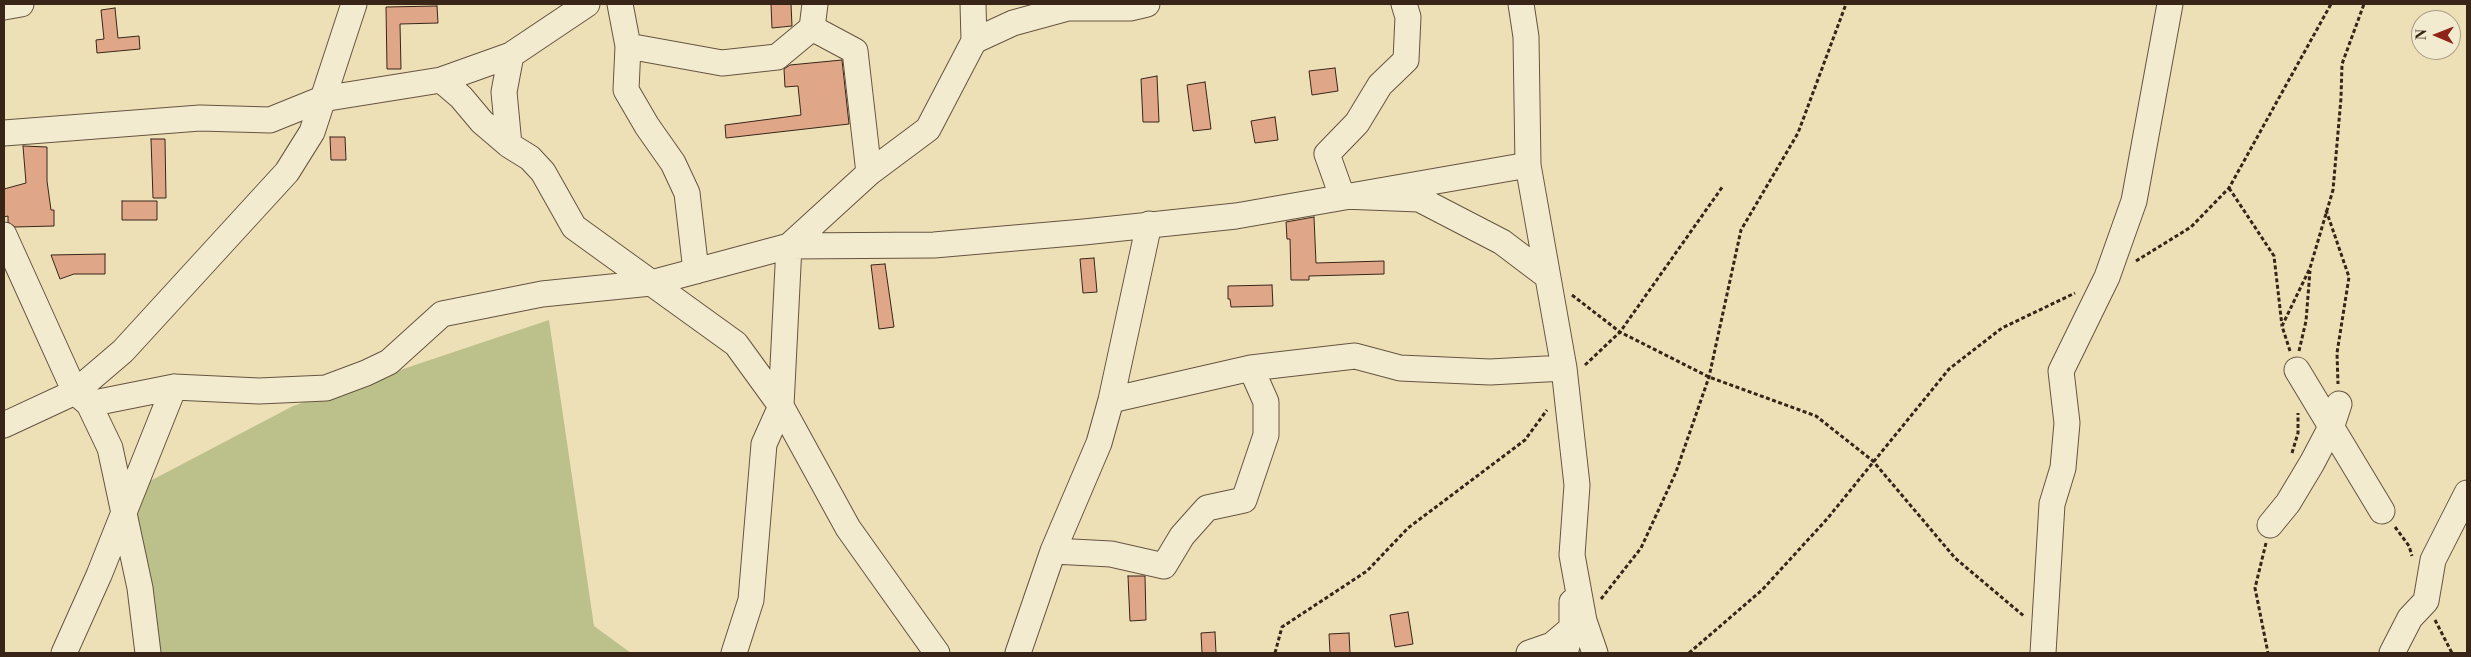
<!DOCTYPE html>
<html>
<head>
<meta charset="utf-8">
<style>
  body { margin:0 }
  #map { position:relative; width:2471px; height:657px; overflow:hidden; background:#ede0b7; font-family:"Libre Bodoni",serif }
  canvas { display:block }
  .frame { position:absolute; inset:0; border:5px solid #382518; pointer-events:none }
  .north { position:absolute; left:2411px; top:10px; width:50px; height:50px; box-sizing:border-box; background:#f3ebd0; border:1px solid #a89c86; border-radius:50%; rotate:271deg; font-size:14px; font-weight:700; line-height:20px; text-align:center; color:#382518 }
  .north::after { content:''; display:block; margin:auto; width:18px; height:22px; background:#8f2418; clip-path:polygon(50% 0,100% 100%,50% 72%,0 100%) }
</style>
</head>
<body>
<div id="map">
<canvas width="2471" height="657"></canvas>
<div class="frame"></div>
<div class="north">N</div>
</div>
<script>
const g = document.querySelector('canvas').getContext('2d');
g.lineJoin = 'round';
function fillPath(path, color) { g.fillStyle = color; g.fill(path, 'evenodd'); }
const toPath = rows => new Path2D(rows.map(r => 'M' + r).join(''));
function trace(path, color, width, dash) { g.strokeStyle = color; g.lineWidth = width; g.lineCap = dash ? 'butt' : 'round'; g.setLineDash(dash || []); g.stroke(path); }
fillPath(toPath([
  [549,320,594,626,631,653,150,653,134,520,150,481,293,406]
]), '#bcc18c');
const building = toPath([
  [771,4,791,4,792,26,772,28,771,4],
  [437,6,438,23,400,24,401,69,387,69,386,7,437,6],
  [115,8,118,38,139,36,140,49,97,53,96,40,104,39,101,10,115,8],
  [842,60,849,124,726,138,725,125,801,115,798,86,785,87,784,69,790,65,842,60],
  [1335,68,1338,91,1312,95,1309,71,1335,68],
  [1157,76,1159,122,1143,122,1141,79,1157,76],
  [1205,82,1211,129,1193,131,1187,85,1205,82],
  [1275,117,1278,140,1255,143,1251,121,1275,117],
  [330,137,345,137,346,160,331,160,330,137],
  [151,139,165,139,166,198,153,198,151,139],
  [23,146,47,147,47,181,51,210,54,210,54,226,15,227,8,222,8,216,4,217,4,189,26,183,23,146],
  [122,201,157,201,157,220,122,220,122,201],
  [1314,217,1316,263,1384,261,1384,274,1309,276,1309,280,1291,280,1290,239,1287,239,1286,222,1314,217],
  [105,254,105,274,74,274,60,279,51,255,105,254],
  [1094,258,1097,292,1083,293,1080,259,1094,258],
  [885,264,894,327,879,329,871,265,885,264],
  [1272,285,1273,306,1231,307,1230,299,1228,299,1228,286,1272,285],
  [1128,576,1145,576,1146,620,1130,621,1128,576],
  [1408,612,1413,644,1395,647,1390,615,1408,612],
  [1215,632,1216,653,1202,653,1201,633,1215,632],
  [1349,633,1350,653,1330,653,1329,634,1349,633]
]);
fillPath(building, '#dfa788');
trace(building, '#382518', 1);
const minor = toPath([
  [620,4,628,46,626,90,647,126,673,163,687,193,696,271],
  [1404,4,1408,17,1406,60,1380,85,1357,123,1327,154,1342,196,1419,199,1502,242,1547,276],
  [1521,4,1526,37,1528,165,1564,368,1577,485,1572,555,1584,621,1595,653],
  [4,7,21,4],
  [812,28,855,51,869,173],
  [974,41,1013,23,1068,8,1130,8,1147,4],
  [628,46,722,63,777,57,812,28,815,4],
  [511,55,504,92,509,145,530,158,543,172,574,227,736,344,781,406,848,528,937,653],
  [441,80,461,97,482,122,509,145],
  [4,133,200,118,270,120,322,99,441,80,511,55,587,4],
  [4,235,75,392,89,404,110,448,140,588,148,653],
  [2297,370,2382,511],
  [1111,400,1251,368,1355,356,1400,368,1490,372,1564,368],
  [89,404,174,387,259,391,326,388,366,373,389,362,442,314,542,294,651,283,789,246,869,173,928,129,974,41,973,4],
  [4,425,75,392,123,351,287,172,312,132,354,4],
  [2270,525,2288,503,2312,463,2332,425,2339,404],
  [1053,551,1111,554,1164,566,1182,536,1207,508,1244,500,1266,435,1266,402,1251,368],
  [64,653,99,575,174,387],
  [734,653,751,600,764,444,781,406,789,246,934,245,1084,232,1236,216,1528,165],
  [1018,653,1053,551,1099,443,1111,400,1149,224],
  [1529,653,1552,645,1572,628],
  [1565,653,1572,628,1572,602],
  [2043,653,2052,504,2063,468,2067,423,2061,371,2107,277,2134,201,2170,4],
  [2392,653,2410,618,2426,601,2433,560,2467,493]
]);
trace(minor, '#655440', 27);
trace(toPath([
  [2229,188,2274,256,2282,326],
  [2326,210,2349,277,2337,353,2338,384],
  [2136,261,2191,227,2229,188,2331,4],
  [1572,295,1620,332,1709,377,1816,416,1873,461,1955,558,2025,617],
  [2290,351,2282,326,2310,268,2333,190,2341,98,2342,64,2364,4],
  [2299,351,2306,321,2310,271],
  [1585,365,1620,332,1723,186],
  [2292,453,2298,433,2298,413],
  [2395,527,2409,546,2412,556],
  [2266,543,2255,588,2268,653],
  [1601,599,1641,548,1676,472,1709,377,1741,230,1798,133,1846,4],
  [2435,620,2452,653],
  [1275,653,1282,627,1367,571,1408,528,1525,440,1547,410],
  [1689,653,1762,590,1827,519,1949,369,2002,328,2075,293]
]), '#382518', 3, [4, 2.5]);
trace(minor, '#f3ebd0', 25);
</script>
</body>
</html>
